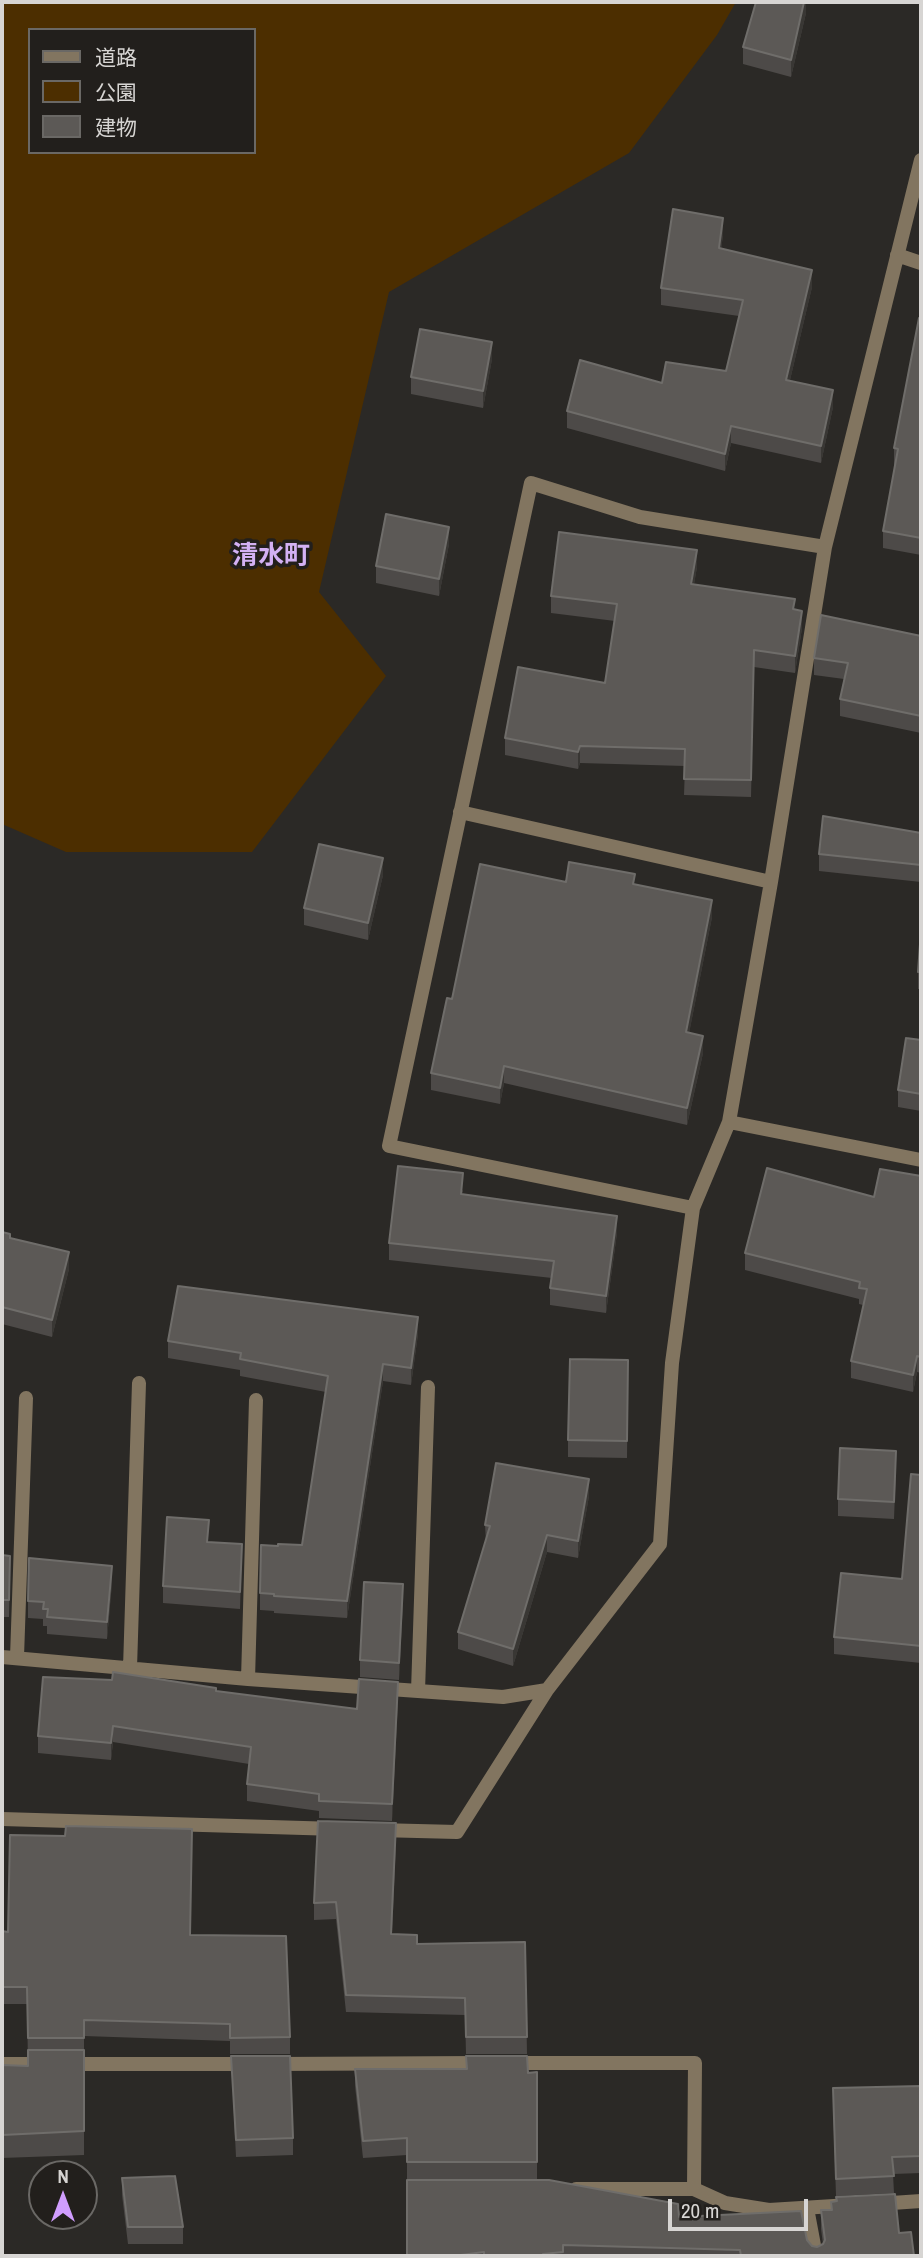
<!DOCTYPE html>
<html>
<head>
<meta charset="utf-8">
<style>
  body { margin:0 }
  #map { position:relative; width:923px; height:2258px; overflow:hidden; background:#2b2926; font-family:"Archivo Narrow","Noto Sans JP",sans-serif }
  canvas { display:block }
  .frame { position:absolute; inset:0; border:4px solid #d7d5d3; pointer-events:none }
  .legend { position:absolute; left:28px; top:28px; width:228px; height:126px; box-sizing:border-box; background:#221f1c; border:2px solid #6a6865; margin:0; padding:9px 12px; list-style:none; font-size:21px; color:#d7d5d3 }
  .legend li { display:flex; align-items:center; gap:14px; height:35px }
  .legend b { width:35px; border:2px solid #6a6865 }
  .north { position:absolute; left:28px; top:2160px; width:70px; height:70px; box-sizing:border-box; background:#221f1c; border:2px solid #6a6865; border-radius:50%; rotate:0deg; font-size:19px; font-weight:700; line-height:28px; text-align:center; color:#d7d5d3 }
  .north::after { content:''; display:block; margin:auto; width:24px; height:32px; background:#d09dfe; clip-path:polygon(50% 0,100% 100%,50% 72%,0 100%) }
  .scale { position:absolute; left:668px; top:2199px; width:140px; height:32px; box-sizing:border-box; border:4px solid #d7d5d3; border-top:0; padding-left:9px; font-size:21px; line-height:24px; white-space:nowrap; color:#d7d5d3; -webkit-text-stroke:5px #221f1c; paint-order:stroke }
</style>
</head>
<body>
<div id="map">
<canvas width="923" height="2258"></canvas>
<div class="frame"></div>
<ul class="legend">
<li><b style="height:9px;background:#827560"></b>道路</li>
<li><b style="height:19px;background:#4c2e00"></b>公園</li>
<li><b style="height:19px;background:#5c5956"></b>建物</li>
</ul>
<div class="north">N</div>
<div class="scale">20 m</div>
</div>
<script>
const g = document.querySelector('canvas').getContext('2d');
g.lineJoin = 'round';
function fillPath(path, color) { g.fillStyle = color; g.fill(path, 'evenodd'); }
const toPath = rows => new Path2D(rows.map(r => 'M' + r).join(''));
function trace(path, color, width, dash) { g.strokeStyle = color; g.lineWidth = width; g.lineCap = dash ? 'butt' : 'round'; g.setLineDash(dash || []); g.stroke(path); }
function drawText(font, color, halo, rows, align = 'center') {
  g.font = font + ' "Archivo Narrow","Noto Sans JP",sans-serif'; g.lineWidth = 7; g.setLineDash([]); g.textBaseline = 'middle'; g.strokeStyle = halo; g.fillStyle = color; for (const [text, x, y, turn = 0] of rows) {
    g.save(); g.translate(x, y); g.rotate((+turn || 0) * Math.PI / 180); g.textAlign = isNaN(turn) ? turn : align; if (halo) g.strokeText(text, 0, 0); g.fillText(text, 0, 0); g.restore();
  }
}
fillPath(toPath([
  [2,2,736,2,717,35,629,153,389,292,319,592,386,676,252,852,66,852,2,824],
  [30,30,254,30,254,152,30,152]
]), '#4c2e00');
trace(toPath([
  [576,2189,694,2189]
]), '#827560', 14);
trace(toPath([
  [897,255,921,263],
  [460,812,771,882],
  [729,1122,921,1160],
  [693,1208,389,1146,531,483,640,517,825,547],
  [2,1657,248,1679,503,1697,547,1690,660,1544,672,1363,693,1208,729,1122,771,882,825,547,921,160],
  [17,1657,26,1398],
  [130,1668,139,1383],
  [248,1679,256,1400],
  [418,1691,428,1387],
  [2,1819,337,1829],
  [378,1830,457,1832,547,1690],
  [511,2063,695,2063,694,2189,725,2203,769,2210,850,2205],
  [2,2064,46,2064],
  [66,2064,249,2064],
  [273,2064,483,2063],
  [877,2204,921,2201],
  [807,2208,816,2256]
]), '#827560', 14);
fillPath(toPath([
  [806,2,806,13,791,77,743,64,743,47],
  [723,235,721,249,812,287,790,380,833,407,821,463,731,443,725,471,567,428,567,411,662,383,726,371,739,316,661,305,661,288],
  [921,318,921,555,883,548,883,531,895,465,894,465,894,448],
  [492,359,483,408,411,394,411,377],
  [449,544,439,596,376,583,376,566],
  [697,567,694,584,795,609,802,628,795,673,754,667,751,797,684,795,685,766,580,763,578,769,505,755,505,738,605,683,615,621,551,613,551,596],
  [921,636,921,733,840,716,840,699,844,679,814,675,814,658],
  [921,833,921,882,819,871,819,854],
  [383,875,368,940,304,925,304,908],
  [635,885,712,917,689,1033,703,1053,687,1125,504,1083,500,1104,431,1090,431,1073,452,999],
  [921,930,921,989,918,989,918,972],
  [921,1040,921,1111,898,1107,898,1090],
  [921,1176,921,1373,917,1372,913,1392,851,1378,851,1361,863,1305,859,1304,859,1299,745,1270,745,1253],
  [463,1190,462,1194,617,1233,606,1313,550,1305,550,1288,552,1278,389,1260,389,1243],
  [2,1232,10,1239,69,1269,52,1337,2,1324],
  [418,1334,411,1385,383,1381,347,1618,274,1613,274,1611,260,1610,260,1593,278,1546,302,1545,326,1392,240,1376,240,1370,168,1358,168,1341],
  [628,1360,627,1458,568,1457,568,1440],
  [896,1468,894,1519,838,1516,838,1499],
  [921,1475,921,1663,834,1654,834,1637,902,1579],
  [589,1496,578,1558,547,1552,513,1666,458,1649,458,1632,486,1542,485,1525],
  [208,1542,242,1544,240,1609,163,1603,163,1586],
  [2,1555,10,1573,9,1617,2,1617],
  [112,1583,107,1639,47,1634,47,1626,43,1626,43,1619,28,1618,28,1601],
  [403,1601,399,1680,360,1677,360,1660],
  [216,1691,357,1709,398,1699,392,1821,319,1818,319,1811,247,1801,247,1784,249,1764,113,1742,111,1760,38,1753,38,1736],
  [396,1840,392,1934,417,1944,525,1942,527,2054,466,2054,465,2015,346,2012,336,1919,314,1920,314,1903],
  [2,1931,191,1935,290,2037,290,2054,230,2054,230,2041,84,2036,84,2155,2,2158,2,2065,28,2066,27,2004,2,2004],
  [231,2056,293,2138,293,2155,236,2157],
  [355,2069,537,2072,537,2179,407,2179,407,2155,363,2158,355,2086],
  [921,2086,921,2173,893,2174,894,2193,836,2196,833,2105],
  [122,2178,183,2227,183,2244,128,2244,122,2195],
  [831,2202,899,2233,914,2256,407,2256,679,2217,807,2240,812,2246,817,2247,823,2244,821,2229,821,2210,831,2210]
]), '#4d4a48');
fillPath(toPath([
  [804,2,806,2,806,13,791,77,791,60],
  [723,218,723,235,719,265,719,248],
  [812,270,812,287,786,397,786,380],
  [492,342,492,359,483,408,483,391],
  [833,390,833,407,821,463,821,446],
  [731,426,731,443,725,471,725,454],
  [449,527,449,544,439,596,439,579],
  [697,550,697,567,691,601,691,584],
  [802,611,802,628,795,673,795,656],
  [580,746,580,763,578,769,578,752],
  [383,858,383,875,368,940,368,923],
  [712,900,712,917,686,1049,686,1032],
  [703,1036,703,1053,687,1125,687,1108],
  [504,1066,504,1083,500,1104,500,1088],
  [617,1216,617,1233,606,1313,606,1296],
  [69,1252,69,1269,52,1337,52,1320],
  [418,1317,418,1334,411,1385,411,1368],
  [917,1356,917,1372,913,1392,913,1375],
  [383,1364,383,1381,347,1618,347,1601],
  [589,1479,589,1496,578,1558,578,1541],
  [547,1535,547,1552,513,1666,513,1649],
  [112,1566,112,1583,107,1639,107,1622],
  [403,1584,403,1601,399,1680,399,1663],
  [398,1682,398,1699,392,1821,392,1804],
  [113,1726,113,1742,111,1760,111,1743],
  [396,1823,396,1840,391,1951,391,1934]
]), '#393734');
const building = toPath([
  [756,2,804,2,791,60,743,47,756,2],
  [673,209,723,218,719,248,812,270,786,380,833,390,821,446,731,426,725,454,567,411,580,360,662,383,666,362,726,371,743,300,661,288,673,209],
  [919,318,921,318,921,538,883,531,898,449,894,448,919,318],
  [420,329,492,342,483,391,411,377,420,329],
  [386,514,449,527,439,579,376,566,386,514],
  [559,532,697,550,691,584,795,599,793,609,802,611,795,656,754,650,751,780,684,779,685,749,580,746,578,752,505,738,518,667,605,683,617,604,551,596,559,532],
  [821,615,921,636,921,716,840,699,848,663,814,658,821,615],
  [823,816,921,833,921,865,819,854,823,816],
  [319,844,383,858,368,923,304,908,319,844],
  [569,862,635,874,633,884,712,900,686,1032,703,1036,687,1108,504,1066,500,1088,431,1073,447,998,452,999,480,864,566,882,569,862],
  [921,930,921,972,918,972,921,930],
  [906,1038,921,1040,921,1094,898,1090,906,1038],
  [398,1166,463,1173,461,1194,617,1216,606,1296,550,1288,554,1261,389,1243,398,1166],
  [767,1168,874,1197,880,1169,921,1176,921,1357,917,1356,913,1375,851,1361,867,1289,859,1288,860,1282,745,1253,767,1168],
  [2,1232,10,1234,10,1238,69,1252,52,1320,2,1307,2,1232],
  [178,1286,418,1317,411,1368,383,1364,347,1601,274,1596,274,1594,260,1593,261,1545,278,1546,278,1544,302,1545,328,1376,240,1359,241,1353,168,1341,178,1286],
  [570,1359,628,1360,627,1441,568,1440,570,1359],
  [840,1448,896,1451,894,1502,838,1499,840,1448],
  [496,1463,589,1479,578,1541,547,1535,513,1649,458,1632,490,1526,485,1525,496,1463],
  [911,1474,921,1475,921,1646,834,1637,841,1573,902,1579,911,1474],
  [167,1517,209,1520,207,1542,242,1544,240,1592,163,1586,167,1517],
  [2,1555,10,1556,9,1600,2,1600,2,1555],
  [29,1558,112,1566,107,1622,47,1617,48,1609,43,1609,44,1602,28,1601,29,1558],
  [364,1582,403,1584,399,1663,360,1660,364,1582],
  [113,1672,216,1688,216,1691,357,1709,359,1679,398,1682,392,1804,319,1801,319,1794,247,1784,251,1747,113,1726,111,1743,38,1736,43,1677,112,1680,113,1672],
  [318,1821,396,1823,391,1934,417,1935,417,1944,525,1942,527,2037,466,2037,465,1998,346,1995,336,1902,314,1903,318,1821],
  [66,1826,192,1829,190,1935,286,1936,290,2037,230,2038,230,2024,84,2020,84,2038,28,2038,27,1987,2,1987,2,1931,8,1932,10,1835,65,1836,66,1826],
  [28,2050,84,2050,84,2131,2,2135,2,2065,28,2066,28,2050],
  [231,2056,290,2056,293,2138,236,2140,231,2056],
  [466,2056,527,2056,528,2073,537,2072,537,2162,407,2162,407,2138,363,2141,355,2069,467,2069,466,2056],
  [921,2086,921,2156,892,2157,894,2176,836,2179,833,2088,921,2086],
  [175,2176,183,2227,128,2227,122,2178,175,2176],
  [407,2180,549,2180,678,2204,679,2217,801,2211,807,2240,812,2246,817,2247,823,2244,825,2240,821,2210,832,2210,831,2202,837,2201,836,2197,895,2194,899,2233,911,2232,914,2256,741,2256,740,2250,563,2245,563,2252,543,2254,543,2256,484,2256,484,2252,453,2256,407,2256,407,2180]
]);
fillPath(building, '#5c5956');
trace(building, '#6f6d6a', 2);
drawText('bold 26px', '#d3b1f4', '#221f1c', [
  ["清水町",271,557]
]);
</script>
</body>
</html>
